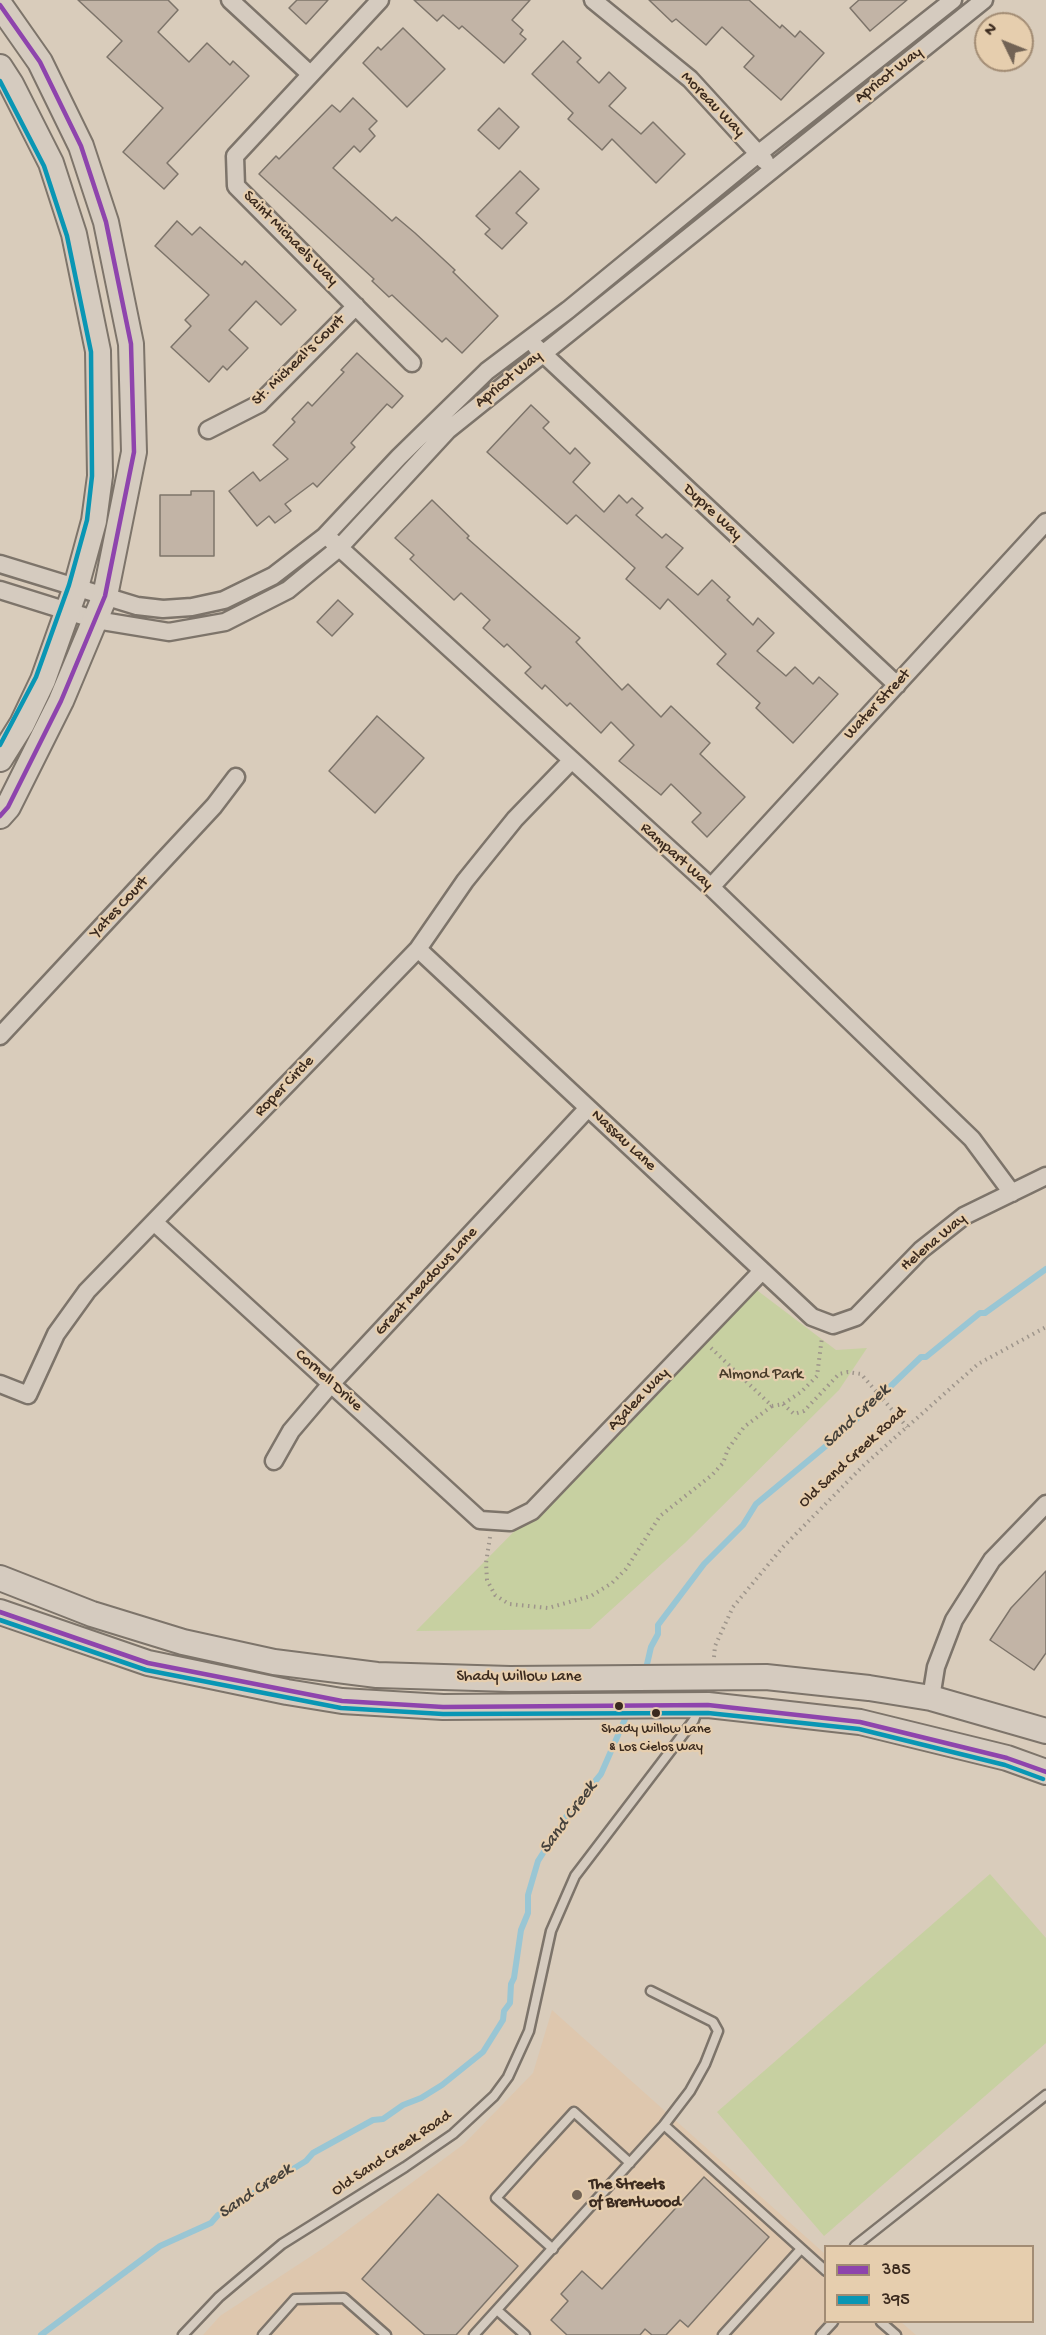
<!DOCTYPE html>
<html>
<head>
<meta charset="utf-8">
<style>
  body { margin:0 }
  #map { position:relative; width:1046px; height:2335px; overflow:hidden; background:#d9ccbb; font-family:"Gochi Hand",sans-serif }
  canvas { display:block }
  .legend { position:absolute; left:824px; top:2245px; width:210px; height:78px; box-sizing:border-box; background:#e6ceae; border:2px solid #a28c74; margin:0; padding:8px 10px; list-style:none; font-size:18px; color:#3b2a1e }
  .legend li { display:flex; align-items:center; gap:12px; height:30px }
  .legend b { width:30px; border:2px solid #a28c74 }
  .north { position:absolute; left:974px; top:12px; width:60px; height:60px; box-sizing:border-box; background:#e6ceae; border:2px solid #a28c74; border-radius:50%; rotate:313deg; font-size:16px; font-weight:700; line-height:24px; text-align:center; color:#3b2a1e }
  .north::after { content:''; display:block; margin:auto; width:21px; height:27px; background:#726355; clip-path:polygon(50% 0,100% 100%,50% 72%,0 100%) }
</style>
</head>
<body>
<div id="map">
<canvas width="1046" height="2335"></canvas>
<ul class="legend">
<li><b style="height:8px;background:#8e44ad"></b>385</li>
<li><b style="height:8px;background:#0996b4"></b>395</li>
</ul>
<div class="north">N</div>
</div>
<script>
const g = document.querySelector('canvas').getContext('2d');
g.lineJoin = 'round';
function fillPath(path, color) { g.fillStyle = color; g.fill(path, 'evenodd'); }
const toPath = rows => new Path2D(rows.map(r => 'M' + r).join(''));
function trace(path, color, width, dash) { g.strokeStyle = color; g.lineWidth = width; g.lineCap = dash ? 'butt' : 'round'; g.setLineDash(dash || []); g.stroke(path); }
function drawText(font, color, halo, rows, align = 'center') {
  g.font = font + ' "Gochi Hand",sans-serif'; g.lineWidth = 4.5; g.setLineDash([]); g.textBaseline = 'middle'; g.strokeStyle = halo; g.fillStyle = color; for (const [text, x, y, turn = 0] of rows) {
    g.save(); g.translate(x, y); g.rotate((+turn || 0) * Math.PI / 180); g.textAlign = isNaN(turn) ? turn : align; if (halo) g.strokeText(text, 0, 0); g.fillText(text, 0, 0); g.restore();
  }
}
fillPath(toPath([
  [552,2010,825,2254,826,2322,901,2322,916,2335,203,2335,220,2316,325,2247,464,2144,533,2073]
]), '#dec7ae');
fillPath(toPath([
  [754,1288,836,1350,867,1348,839,1390,685,1543,590,1629,416,1631],
  [990,1874,1046,1938,1046,2043,824,2236,717,2112]
]), '#c7d0a1');
trace(toPath([
  [645,1673,651,1647,658,1634,658,1625,704,1564,743,1525,756,1504,844,1431,921,1357,926,1357,980,1313,985,1313,1046,1269],
  [41,2335,160,2246,211,2223,218,2215,306,2161,313,2153,373,2120,383,2119,403,2105,421,2098,442,2085,483,2052,503,2020,504,2011,510,2003,511,1984,514,1978,521,1930,528,1913,528,1895,538,1861,566,1817,601,1774,629,1710]
]), '#99c6d4', 6);
const building = toPath([
  [78,0,168,0,178,10,158,32,189,62,207,43,230,65,233,61,249,76,167,163,178,174,164,189,123,152,163,108,107,57,122,41,78,0],
  [297,0,328,0,306,24,289,8,297,0],
  [414,0,530,0,512,20,523,30,520,34,526,39,504,63,462,26,459,29,443,15,437,21,414,0],
  [649,0,749,0,780,28,782,25,795,37,800,31,824,53,781,100,744,67,754,56,722,27,706,45,676,19,672,22,649,0],
  [859,0,907,0,870,31,850,8,859,0],
  [403,28,445,69,407,107,363,63,378,47,381,50,403,28],
  [563,41,581,58,577,62,599,83,609,72,626,88,609,106,641,134,653,122,685,154,656,183,612,139,602,150,568,119,573,113,532,74,563,41],
  [353,98,377,121,369,129,375,136,360,152,354,146,333,168,392,221,396,217,415,233,455,270,453,272,498,316,462,353,446,338,442,342,392,295,389,297,372,281,374,279,259,174,276,156,279,159,332,105,340,112,353,98],
  [499,108,519,127,499,149,478,130,499,108],
  [520,171,539,189,516,213,527,223,502,249,485,234,490,229,476,216,520,171],
  [177,221,192,235,200,227,242,265,245,261,296,310,281,325,256,301,229,330,248,348,227,370,223,366,209,382,171,347,191,326,185,320,209,295,155,246,177,221],
  [357,353,403,396,392,408,387,404,351,443,355,447,317,487,313,483,285,504,291,511,275,523,269,516,257,526,229,491,253,472,260,481,288,459,273,445,295,422,292,419,308,402,312,406,344,372,341,370,357,353],
  [531,405,549,422,543,428,570,454,575,448,590,463,573,482,604,512,619,495,627,503,632,498,643,508,636,515,662,538,666,534,683,548,666,567,698,595,712,580,730,597,727,600,753,625,758,618,774,633,757,651,786,676,795,667,813,684,819,677,838,694,793,743,756,708,760,703,717,664,726,654,668,599,660,609,626,579,635,568,576,515,567,524,487,452,531,405],
  [191,491,214,491,214,556,160,556,160,495,191,495,191,491],
  [432,500,469,536,467,538,580,638,576,642,622,690,628,684,661,717,671,706,710,743,700,754,745,797,707,837,692,822,701,813,671,784,661,795,619,761,634,745,611,722,601,733,570,703,567,706,545,685,542,689,525,673,531,667,507,644,504,647,483,628,490,620,461,593,454,600,410,559,414,555,395,538,432,500],
  [338,600,353,614,332,636,317,622,338,600],
  [377,716,424,758,375,813,329,771,377,716],
  [1046,1571,1046,1653,1034,1670,990,1640,1011,1608,1046,1571],
  [704,2177,769,2237,688,2327,680,2320,666,2335,652,2335,645,2329,640,2335,567,2335,551,2320,568,2301,561,2294,582,2271,602,2289,704,2177],
  [438,2194,518,2266,456,2335,425,2335,362,2279,438,2194]
]);
fillPath(building, '#c2b4a6');
trace(building, '#7d746a', 1.5);
const lane = toPath([
  [664,2125,826,2271],
  [855,2246,1046,2095],
  [553,2249,496,2198,532,2158,574,2112,630,2163],
  [497,2310,525,2335],
  [881,2322,896,2335],
  [183,2335,219,2297,282,2244,405,2167,453,2134,494,2096,508,2077,529,2031,551,1931,575,1876,694,1720,698,1708],
  [263,2335,295,2299,344,2298,386,2335],
  [474,2335,664,2125,690,2091,705,2064,718,2031,713,2022,651,1991],
  [723,2335,801,2249],
  [821,2335,833,2322]
]);
const street = toPath([
  [230,0,310,74],
  [380,0,235,156,236,186,412,363],
  [593,0,690,79,765,161],
  [536,347,897,685],
  [208,430,259,404,356,306],
  [331,540,711,887,972,1139,1012,1193],
  [0,564,137,606,163,609,192,607,224,600,273,576,325,536,399,457,487,371,568,310,758,154,953,0],
  [0,590,96,620,169,632,225,622,288,590,339,548,448,430,984,0],
  [711,887,1046,522],
  [418,949,812,1317,833,1325,856,1317,921,1250,964,1216,1046,1176],
  [0,1036,214,806,236,777],
  [154,1222,480,1520,510,1522,532,1511,762,1271],
  [0,1384,28,1395,56,1334,87,1291,418,949,465,881,515,819,571,761],
  [274,1461,291,1431,331,1384,588,1108],
  [931,1698,936,1667,954,1620,992,1560,1046,1504]
]);
const secondary = toPath([
  [0,5,40,62,81,146,106,222,131,344,134,452,105,596,61,701,8,807,0,816],
  [0,67,11,84,51,163,74,234,98,351,100,476,94,521,76,587,43,680,22,724,0,759],
  [0,1578,92,1614,183,1642,274,1662,377,1675,510,1679,766,1677,869,1688,931,1698,1046,1731],
  [0,1612,148,1663,287,1692,342,1701,443,1707,708,1705,860,1722,1007,1758,1046,1772]
]);
trace(lane, '#7d746a', 13);
trace(street, '#7d746a', 21);
trace(secondary, '#7d746a', 28);
trace(toPath([
  [711,1348,772,1406,783,1404,801,1392,817,1376,822,1337],
  [783,1404,794,1414,804,1411,839,1374,848,1372,861,1374,907,1427],
  [490,1537,486,1563,487,1580,495,1595,509,1604,548,1608,591,1596,612,1583,626,1569,660,1516,712,1475,723,1463,728,1449,744,1427,772,1406],
  [714,1657,715,1646,733,1607,782,1548,864,1465,978,1364,1046,1327]
]), '#9e958b', 4, [1.5, 4.5]);
trace(lane, '#d5cbbf', 8);
trace(street, '#d5cbbf', 16);
trace(secondary, '#d5cbbf', 24);
trace(toPath([
  [0,5,40,62,81,146,106,222,131,344,134,452,105,596,61,701,8,807,0,816],
  [0,1612,148,1663,342,1701,443,1707,708,1705,860,1722,1007,1758,1046,1772]
]), '#8e44ad', 4.5);
trace(toPath([
  [0,81,44,166,67,236,91,352,92,476,87,520,69,585,36,677,0,745],
  [0,1620,146,1670,341,1708,443,1714,708,1713,859,1729,1005,1765,1043,1779]
]), '#0996b4', 4.5);
for (const [x, y, r, color] of [
  [619,1706,5,"#3b2a1e"],
  [656,1713,5,"#3b2a1e"],
  [577,2195,6,"#726355"]
]) { const dot = new Path2D(); dot.arc(x, y, r, 0, 2 * Math.PI); g.fillStyle = color; g.fill(dot); trace(dot, '#e6ceae', 2); }
drawText('14px', '#3b2a1e', '#e6ceae', [
  ["Shady Willow Lane",656,1730],
  ["& Los Cielos Way",656,1748]
]);
drawText('16px', '#3b2a1e', '#e6ceae', [
  ["Apricot Way",889,76,-38],
  ["Moreau Way",712,105,46],
  ["Saint Michaels Way",290,239,45],
  ["St. Micheal's Court",299,361,-44],
  ["Apricot Way",509,380,-39],
  ["Dupre Way",712,513,43],
  ["Water Street",878,705,-47],
  ["Rampart Way",676,857,42],
  ["Yates Court",120,908,-47],
  ["Roper Circle",285,1087,-46],
  ["Nassau Lane",623,1141,43],
  ["Helena Way",934,1243,-40],
  ["Great Meadows Lane",427,1282,-47],
  ["Cornell Drive",328,1381,42],
  ["Azalea Way",639,1400,-46],
  ["Old Sand Creek Road",853,1458,-43],
  ["Shady Willow Lane",519,1678],
  ["Old Sand Creek Road",392,2154,-34]
]);
drawText('16px', '#483b29', '#e6ceae', [
  ["Almond Park",761,1376]
]);
drawText('bold 16px', '#3b2a1e', '#e6ceae', [
  ["The Streets",589,2186],
  ["of Brentwood",589,2204]
], 'left');
drawText('italic 18px', '#45413b', '#e6ceae', [
  ["Sand Creek",857,1417,-43],
  ["Sand Creek",569,1818,-54],
  ["Sand Creek",256,2192,-34]
]);
</script>
</body>
</html>
